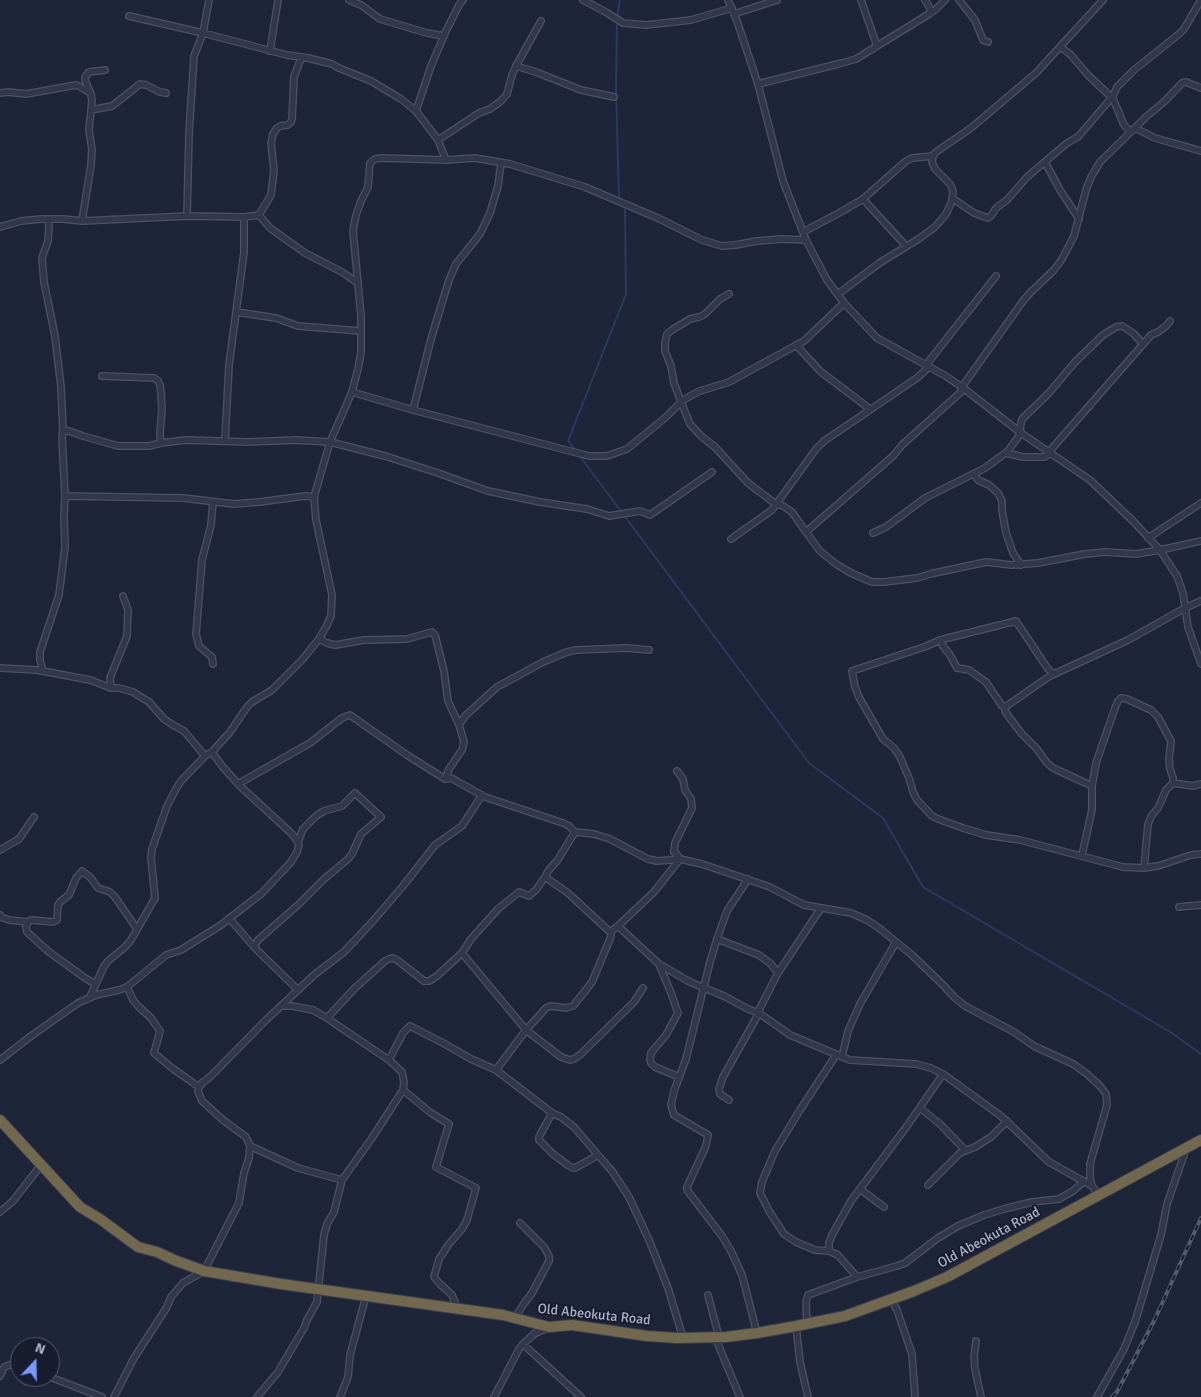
<!DOCTYPE html>
<html>
<head>
<meta charset="utf-8">
<style>
  body { margin:0 }
  #map { position:relative; width:1201px; height:1397px; overflow:hidden; background:#1e2539; font-family:Signika,sans-serif }
  canvas { display:block }
  .north { position:absolute; left:10px; top:1337px; width:50px; height:50px; box-sizing:border-box; background:#171d2e; border:1px solid #53596b; border-radius:50%; rotate:21deg; font-size:14px; font-weight:700; line-height:20px; text-align:center; color:#acb2c7 }
  .north::after { content:''; display:block; margin:auto; width:18px; height:22px; background:#7897ff; clip-path:polygon(50% 0,100% 100%,50% 72%,0 100%) }
</style>
</head>
<body>
<div id="map">
<canvas width="1201" height="1397"></canvas>
<div class="north">N</div>
</div>
<script>
const g = document.querySelector('canvas').getContext('2d');
g.lineJoin = 'round';
const toPath = rows => new Path2D(rows.map(r => 'M' + r).join(''));
function trace(path, color, width, dash) { g.strokeStyle = color; g.lineWidth = width; g.lineCap = dash ? 'butt' : 'round'; g.setLineDash(dash || []); g.stroke(path); }
function drawText(font, color, halo, rows, align = 'center') {
  g.font = font + ' Signika,sans-serif'; g.lineWidth = 4; g.setLineDash([]); g.textBaseline = 'middle'; g.strokeStyle = halo; g.fillStyle = color; for (const [text, x, y, turn = 0] of rows) {
    g.save(); g.translate(x, y); g.rotate((+turn || 0) * Math.PI / 180); g.textAlign = isNaN(turn) ? turn : align; if (halo) g.strokeText(text, 0, 0); g.fillText(text, 0, 0); g.restore();
  }
}
trace(toPath([
  [617,17,620,0],
  [617,22,616,89,619,199],
  [576,451,568,441,626,294,625,210],
  [579,455,809,763,883,818,923,887,1172,1033,1201,1054]
]), '#2c395e', 2);
const street = toPath([
  [349,0,361,5,380,19,427,33,444,36],
  [583,0,604,11,623,23,646,25,691,20,732,8],
  [728,0,737,21,758,84,783,181,806,240,827,280,844,303,877,338,944,375,962,387,1021,433,1090,480,1133,521,1160,550,1177,576,1183,593,1188,627,1201,664],
  [861,0,877,46],
  [925,0,932,12],
  [959,0,975,20,983,40,988,42],
  [734,14,777,0],
  [129,16,203,33,287,55,308,58,332,64,339,68,371,81,401,99,416,111,438,140,446,160],
  [1060,47,1070,54,1088,75,1108,94,1114,101,1124,125,1131,132],
  [270,51,278,0],
  [516,66,541,21],
  [758,84,842,63,856,59,929,14,935,10,945,0],
  [0,93,8,92,26,94,76,85,79,86,90,93],
  [91,110,112,106,140,84,146,85,160,92,166,93],
  [416,111,431,66,446,31,459,5,463,0],
  [1135,128,1155,138,1201,151],
  [438,140,479,113,490,109,501,101,507,94,512,75,516,66,536,72,581,90,614,97],
  [1045,162,1060,190,1079,219],
  [952,198,974,213,988,218,991,216,996,208,1007,200,1027,177,1067,143,1078,137,1113,96,1117,87,1134,70,1179,34,1184,29,1201,0],
  [863,199,906,246],
  [259,215,271,195,274,170,271,143,273,134,277,128,280,126,288,125,291,122,292,119,294,77,301,58],
  [187,216,189,134,194,56,203,33,209,0],
  [82,221,91,165,92,150,89,130,92,101,91,94,85,80,85,77,89,72,105,70],
  [0,227,21,221,41,219,63,219,82,221,187,216,244,217,259,215,270,228,305,253,342,272,358,283],
  [803,232,839,213,863,199,906,161,912,158,933,156],
  [729,294,720,299,705,314,699,317,690,319,672,330,667,334,665,343,665,351,671,366,674,383,681,402,690,424,701,436,715,447,748,483,777,505],
  [838,294,881,262,917,240,935,227,946,214,952,201,953,191,950,184,935,169,932,162,933,156,936,152,971,128,1036,73,1103,0],
  [236,312,276,318,298,326,361,331],
  [796,345,821,372,870,409],
  [926,365,996,276],
  [102,376,154,378,158,381,160,385,161,393,162,409,160,433,161,443],
  [352,392,413,410,589,456,607,456,627,449,666,417,681,402,690,396,700,391,729,382,804,341,844,303],
  [413,410,431,339,449,280,456,264,480,234,490,213,498,186,501,163],
  [63,430,69,431,83,436,118,446,149,446,161,443,186,440,247,442,295,440,330,442,385,456,438,473,488,491,540,502,587,509,609,516,640,511,650,515,712,472],
  [225,441,229,365,244,252,244,217],
  [1049,452,1151,335,1158,332,1166,326,1170,321],
  [1006,453,1023,457,1044,457,1051,453],
  [974,474,978,480,989,485,998,493,1002,501,1002,510,1006,533,1013,553,1021,565],
  [65,496,183,498,234,504,259,502,305,496,314,497],
  [213,502,211,525,202,560,196,634,199,646,212,657,213,664],
  [778,503,792,512,806,532,820,551,836,564,851,573,872,582,884,582,917,578,930,574,986,562,1012,565,1038,563,1085,554,1105,552,1136,554,1160,550,1201,541],
  [806,532,893,456,902,445,961,392,962,387,1023,301,1031,292,1054,270,1062,259,1074,236,1086,190,1091,177,1100,162,1147,116,1165,101,1182,83,1186,82,1201,88],
  [873,533,886,527,925,498,985,468,1008,451,1021,433,1020,428,1022,419,1048,394,1075,362,1103,335,1116,327,1122,326,1133,333,1143,344],
  [1148,538,1201,503],
  [731,539,772,510,816,449,824,441,917,378,929,367],
  [319,639,327,643,335,645,364,640,407,639,432,632,435,635,444,671,448,701,459,725,464,742,462,750,449,769,445,779],
  [940,640,943,646,950,655,957,668,969,670,986,682,1002,706,1005,707,1005,711,1009,717,1022,734,1037,749,1047,763,1053,768,1092,786],
  [0,668,37,670,90,680,111,688,119,688,133,692,149,702,164,719,173,725,184,731,205,756],
  [43,671,40,660,40,652,59,595,65,547,64,515,65,496,62,438,63,430,61,387,55,336,44,282,42,258,48,241,49,226,48,219],
  [1054,674,1048,669,1016,621,940,640,927,646,852,671,855,687,859,697,883,739,894,748,900,757,909,778,913,792,917,800,932,816,938,819,963,828,986,835,1020,840,1123,867,1144,868,1158,866,1191,855,1201,854],
  [111,688,110,678,127,636,128,610,123,596],
  [1005,707,1050,676,1128,640,1185,608,1201,601],
  [459,725,465,716,497,687,543,662,567,652,576,650,627,648,649,650],
  [1173,783,1193,786,1201,784],
  [238,784,310,743,342,718,350,715,407,755,445,779,451,778,485,797,563,823,569,826,575,832,594,834,610,839,648,859,657,861,680,859,702,864,770,887,804,905,851,913,867,920,879,928,912,955,942,984,954,997,965,1006,1014,1032,1034,1046,1073,1064,1087,1074,1101,1087,1106,1094,1107,1105,1090,1164,1090,1177,1092,1186,1099,1195],
  [0,850,19,839,34,817],
  [674,852,675,843,692,808,691,799,685,790,683,779,677,771],
  [1082,855,1092,810,1092,786,1096,763,1115,708,1118,701,1121,698,1127,699,1151,710,1158,717,1171,741,1169,759,1170,769,1173,778,1173,783,1166,790,1158,808,1152,815,1148,824,1144,868],
  [545,877,568,893,610,932],
  [748,879,727,911,717,939,710,962,686,1059,674,1091,671,1105,674,1115,708,1135,706,1146,687,1187,687,1190,722,1236,731,1251,742,1275,757,1333],
  [1179,907,1201,905],
  [0,915,3,918,9,920,28,922,31,920,53,922,57,920,58,905,60,902,69,895,76,878,82,871,90,877,98,888,110,892,115,897,137,929],
  [229,918,254,947,298,990],
  [28,922,26,927,27,932,49,952,85,978,95,984],
  [618,926,659,964,690,982,724,996,748,1009,759,1013,790,1035,850,1060,916,1064,931,1068,943,1074,1001,1116,1049,1162,1092,1186],
  [610,932,618,926,654,892,680,859,674,851],
  [717,939,759,955,770,963,778,973],
  [254,947,258,940,298,905,324,879,347,860,352,854,361,834,381,817,355,793,342,806,324,811,316,816,303,829,298,842],
  [462,953,526,1030,561,1057,570,1060,574,1059,581,1054,634,1002,643,988],
  [659,964,671,993,678,1013,666,1035,651,1053,650,1059,651,1063,655,1067,679,1077],
  [127,987,133,1000,138,1006,151,1018,160,1031,154,1053,172,1068,199,1087],
  [90,997,104,966,108,961,125,947,131,940,155,898,151,857,152,849,167,806,176,789,181,781,205,756,212,752,230,732,247,707,252,702,272,690,302,660,319,639,326,627,331,616,332,595,316,520,314,497,330,442,352,392,358,369,361,352,361,316,353,231,356,215,361,201,368,187,370,163,375,159,382,158,446,160,475,158,510,164,585,187,660,219,702,240,722,246,735,245,757,241,782,239,806,240],
  [282,1006,292,1006,313,1010,327,1018],
  [842,1057,848,1031,860,1004,896,942],
  [0,1060,31,1036,78,1003,96,995,119,990,127,987,166,955,181,950,221,925,262,893,291,862,297,852,299,846,298,842,292,834,239,785,222,766,212,752],
  [389,1060,403,1033,410,1026,443,1043,471,1059,496,1070,552,1113,561,1117,574,1127,598,1155,612,1171,629,1197,649,1240,668,1288,683,1338],
  [496,1070,526,1030,546,1008,551,1006,566,1008,573,1006,582,995,592,982,610,939,611,935,610,932],
  [403,1090,431,1113,449,1124,436,1167,476,1188,467,1220,462,1229,449,1244,439,1259,434,1277,440,1284,452,1295,457,1308],
  [729,1100,720,1094,719,1089,723,1077,759,1013,759,1010,778,973,821,908],
  [920,1108,940,1124,965,1150],
  [552,1113,539,1137,539,1140,553,1154,569,1166,573,1168,577,1167,598,1155],
  [250,1146,298,1168,342,1180],
  [928,1185,960,1153,975,1147,991,1137,1007,1121],
  [860,1189,884,1207],
  [0,1212,13,1201,41,1165],
  [829,1251,815,1250,796,1242,784,1234,769,1211,760,1193,762,1182,775,1151,800,1110,836,1055],
  [857,1277,838,1255,829,1251,829,1243,832,1235,851,1201,907,1126,943,1074],
  [708,1295,719,1337],
  [891,1299,897,1310,912,1354,915,1397],
  [515,1318,523,1305,532,1293,549,1261,549,1256,544,1247,520,1223],
  [807,1324,806,1302,808,1295,857,1277,897,1266,905,1263,938,1238,958,1226,984,1215,1004,1209,1032,1202,1059,1199,1073,1191,1084,1181],
  [796,1326,800,1362,808,1397],
  [547,1328,534,1334,523,1344,581,1397],
  [715,1337,740,1397],
  [976,1341,974,1357,975,1369,981,1397],
  [0,1376,4,1367,15,1363,20,1365],
  [50,1377,102,1397],
  [114,1397,134,1358,167,1307,171,1297,183,1283,204,1271,239,1203,244,1173,249,1158,250,1146,246,1137,223,1120,202,1101,198,1091,199,1087,202,1083,210,1077,266,1020,314,975,344,952,373,921,403,886,435,845,462,826,482,795],
  [257,1397,278,1372,304,1328,307,1320,317,1302,324,1235,327,1224,334,1212,342,1180,372,1138,403,1090,404,1082,402,1072,389,1060,337,1025,327,1018,355,988,385,961,389,959,393,958,397,960,424,981,429,981,437,976,462,953,471,939,498,909,519,892,529,896,536,890,545,877,548,871,557,861,575,832],
  [340,1397,348,1377,350,1355,366,1296],
  [494,1397,519,1349,523,1344],
  [1097,1397,1124,1349,1135,1322,1161,1235,1167,1204,1186,1149]
]);
const highway = toPath([
  [0,1120,80,1207,100,1219,138,1247,157,1252,174,1260,204,1271,281,1284,503,1315,549,1327,572,1325,647,1336,677,1338,726,1337,757,1333,796,1326,845,1316,914,1291,947,1277,1201,1140]
]);
trace(street, '#4c5265', 8);
trace(highway, '#393f51', 12);
trace(street, '#32384a', 5.5);
trace(highway, '#71684e', 10);
const rail = toPath([
  [1112,1397,1117,1392,1155,1319,1201,1218]
]);
trace(rail, '#535b71', 4);
trace(rail, '#171d2e', 2, [5.5]);
drawText('14px', '#acb2c7', '#171d2e', [
  ["Old Abeokuta Road",989,1238,-28],
  ["Old Abeokuta Road",594,1315,6]
]);
</script>
</body>
</html>
